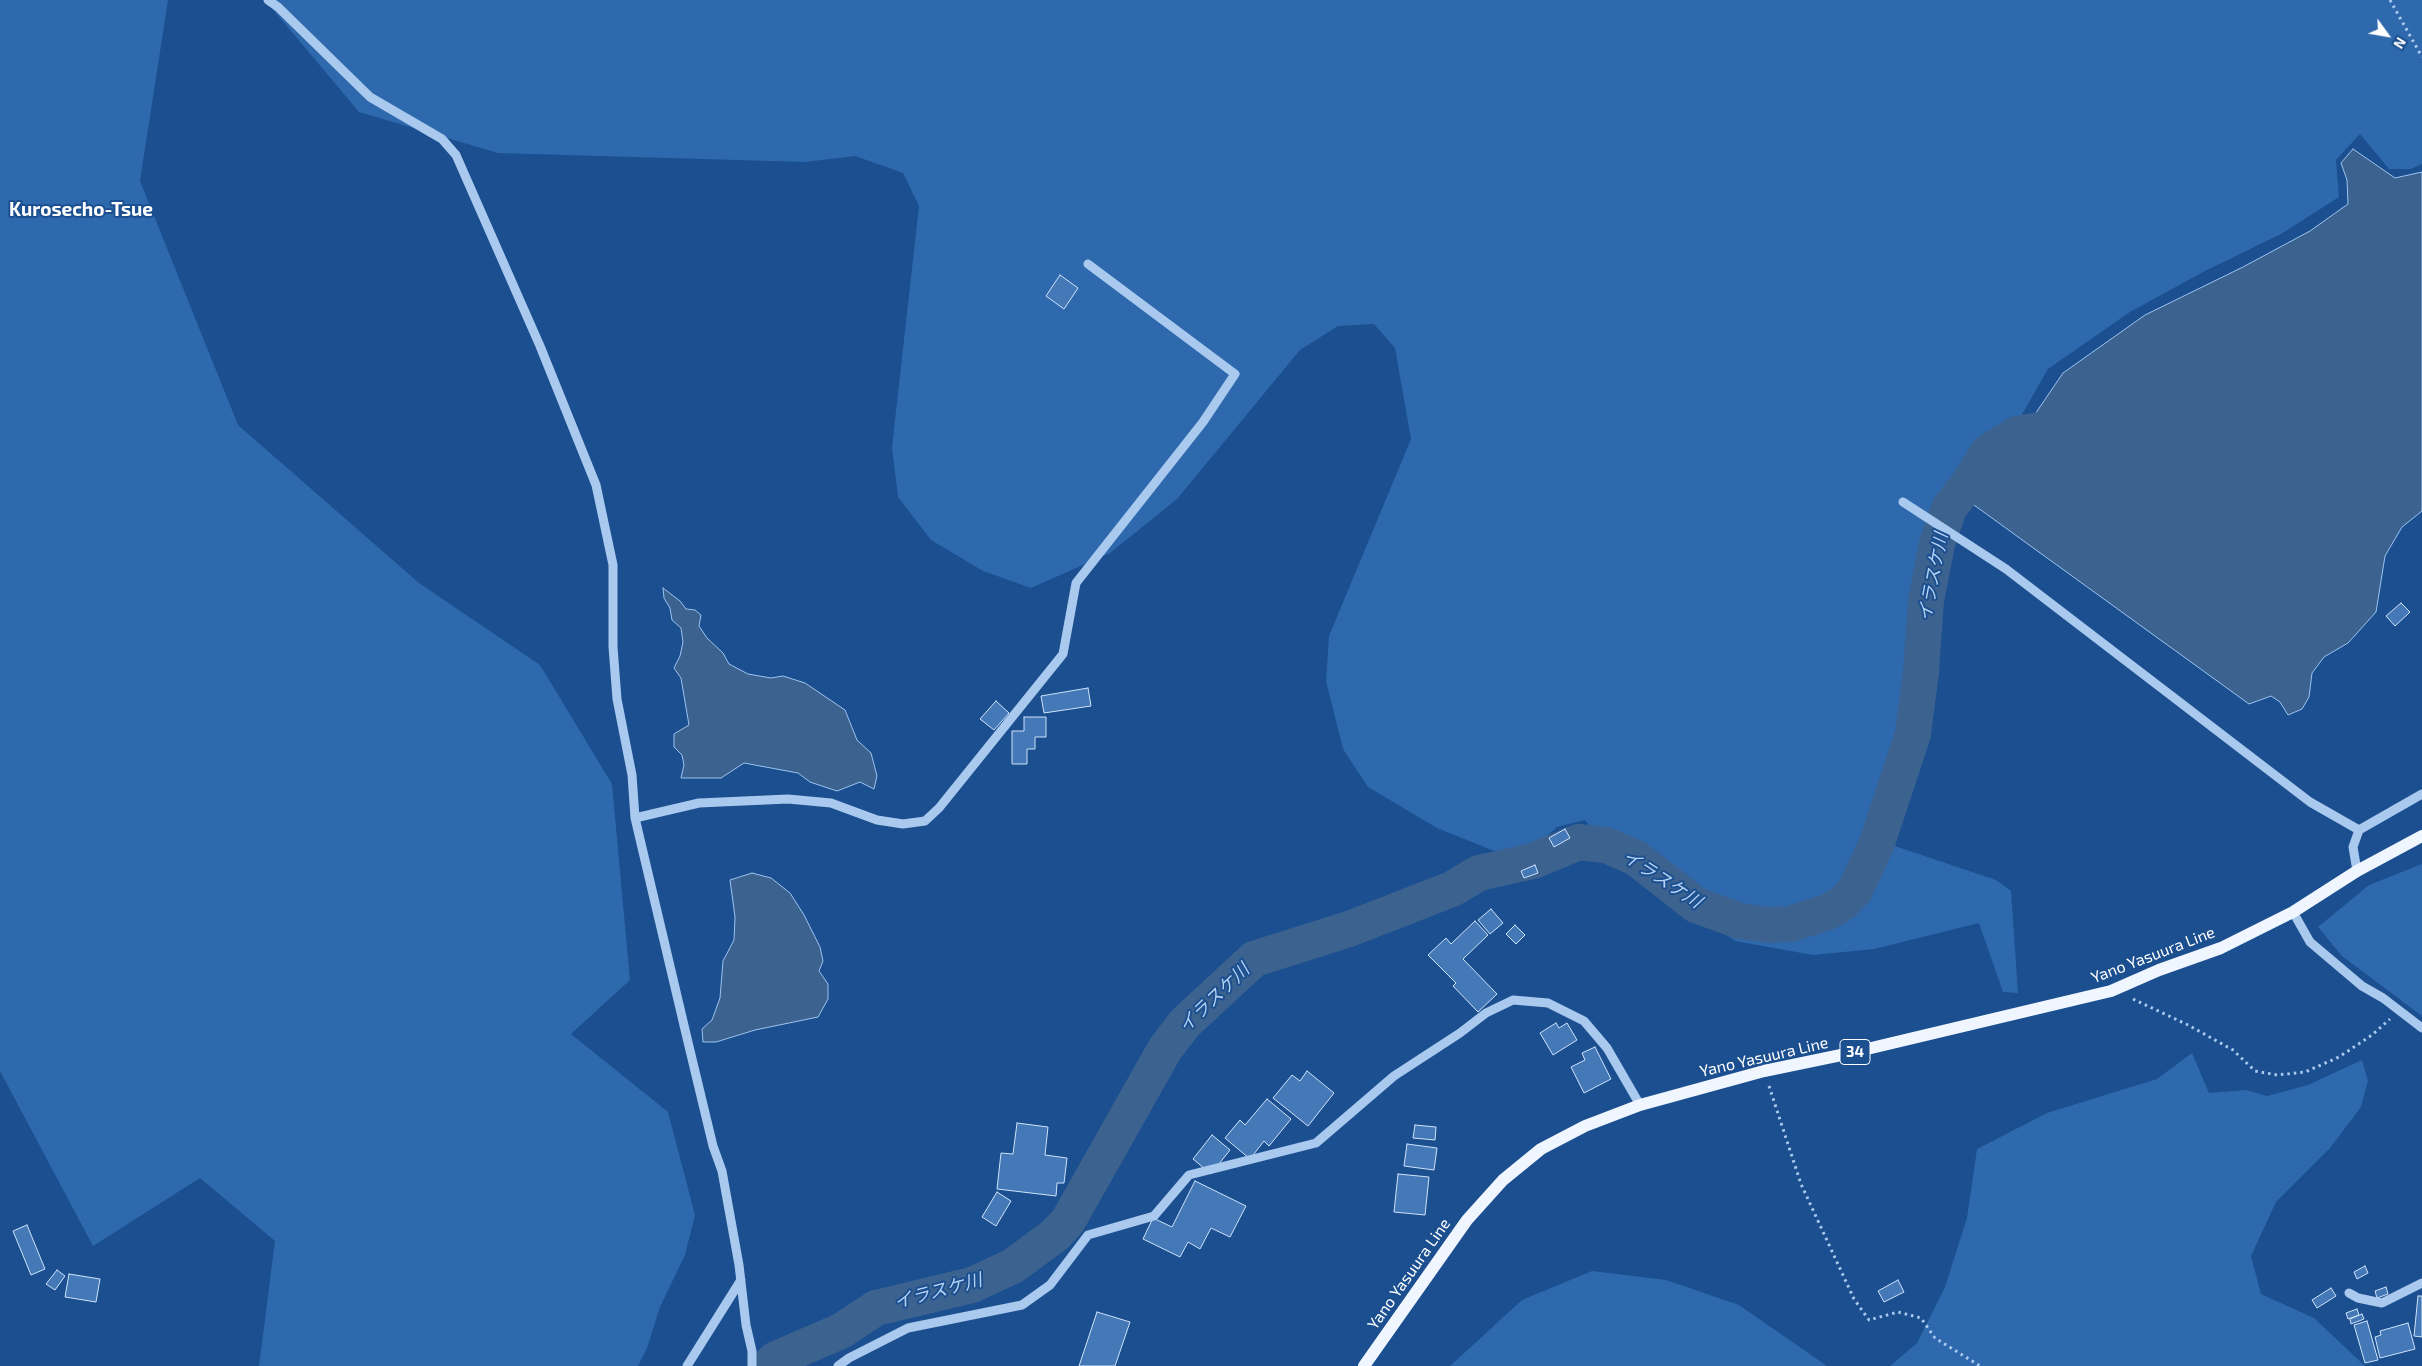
<!DOCTYPE html>
<html>
<head>
<meta charset="utf-8">
<style>
  body { margin:0 }
  #map { position:relative; width:2422px; height:1366px; overflow:hidden; background:#1b4f8f; font-family:"Exo 2",sans-serif }
  canvas { display:block }
  .north { position:absolute; left:2362px; top:10px; width:50px; height:50px; -webkit-text-stroke:4px #1b4f8f; paint-order:stroke; rotate:122deg; font-size:14px; font-weight:700; line-height:20px; text-align:center; color:#fff }
  .north::after { content:''; display:block; margin:auto; width:18px; height:22px; background:#fff; clip-path:polygon(50% 0,100% 100%,50% 72%,0 100%) }
</style>
</head>
<body>
<div id="map">
<canvas width="2422" height="1366"></canvas>
<div class="north">N</div>
</div>
<script>
const g = document.querySelector('canvas').getContext('2d');
g.lineJoin = 'round';
function fillPath(path, color) { g.fillStyle = color; g.fill(path, 'evenodd'); }
const toPath = rows => new Path2D(rows.map(r => 'M' + r).join(''));
function trace(path, color, width, dash) { g.strokeStyle = color; g.lineWidth = width; g.lineCap = dash ? 'butt' : 'round'; g.setLineDash(dash || []); g.stroke(path); }
function drawText(font, color, halo, rows, align = 'center') {
  g.font = font + ' "Exo 2","Noto Sans JP",sans-serif'; g.lineWidth = 4; g.setLineDash([]); g.textBaseline = 'middle'; g.strokeStyle = halo; g.fillStyle = color; for (const [text, x, y, turn = 0] of rows) {
    g.save(); g.translate(x, y); g.rotate((+turn || 0) * Math.PI / 180); g.textAlign = isNaN(turn) ? turn : align; if (halo) g.strokeText(text, 0, 0); g.fillText(text, 0, 0); g.restore();
  }
}
fillPath(toPath([
  [0,0,168,0,140,181,238,425,419,583,540,665,612,784,630,980,571,1034,668,1112,695,1215,685,1255,660,1307,647,1348,638,1366,259,1366,275,1241,200,1178,93,1246,0,1071],
  [265,0,2422,0,2422,164,2411,169,2389,169,2360,134,2336,160,2339,197,2281,234,2205,271,2130,312,2048,369,2016,425,1976,459,1949,495,1929,548,1921,597,1915,659,1895,772,1874,839,1996,880,2011,891,2018,993,2003,992,1979,923,1874,949,1813,955,1735,941,1613,856,1585,820,1557,827,1531,850,1509,857,1437,828,1368,787,1343,749,1326,681,1329,636,1411,439,1395,348,1374,324,1338,326,1300,350,1177,499,1110,553,1031,588,983,571,931,540,898,497,892,447,919,206,903,173,855,156,805,162,498,153,359,112],
  [2422,864,2422,1016,2342,956,2318,927,2369,885],
  [2192,1053,2209,1093,2246,1090,2267,1096,2308,1085,2362,1060,2368,1081,2361,1107,2330,1148,2276,1202,2251,1256,2261,1294,2314,1318,2365,1366,1890,1366,1917,1343,1945,1287,1967,1218,1977,1149,2047,1113,2157,1079],
  [1592,1271,1666,1280,1739,1305,1827,1366,1450,1366,1522,1300]
]), '#2e69ad');
const water = toPath([
  [2353,149,2395,178,2422,172,2422,511,2402,527,2385,556,2376,612,2348,643,2324,657,2312,673,2309,697,2302,709,2288,715,2280,702,2271,696,2249,704,1967,500,1995,463,2014,445,2063,373,2145,315,2243,267,2310,231,2348,204,2347,180,2341,163,2353,149],
  [663,588,680,601,686,609,695,610,701,615,699,626,707,638,723,653,729,664,748,674,771,678,783,676,805,683,845,710,857,740,871,753,877,776,874,789,860,782,837,791,810,782,798,773,744,763,721,778,681,778,684,765,682,755,674,747,674,734,689,725,681,678,674,668,680,656,683,642,681,628,672,620,670,608,664,598,663,588],
  [752,873,771,878,790,893,804,915,820,947,823,961,819,971,828,984,828,999,818,1017,755,1030,716,1042,703,1042,702,1029,712,1020,720,998,723,961,734,940,735,917,730,880,752,873]
]);
fillPath(water, '#3c6290');
trace(water, '#9cc4f0', 1);
trace(toPath([
  [768,1366,776,1359,841,1331,876,1308,972,1285,1013,1266,1055,1235,1068,1221,1165,1049,1185,1023,1254,959,1349,929,1452,889,1479,873,1533,861,1579,842,1606,845,1636,858,1696,905,1740,921,1768,925,1790,924,1828,912,1843,903,1855,890,1877,843,1913,734,1921,672,1926,601,1937,544,1949,508,1968,484,1988,452,2017,434,2045,429,2070,430]
]), '#3c6290', 36);
const building = toPath([
  [1060,275,1078,288,1064,309,1046,296,1060,275],
  [2401,603,2410,612,2395,626,2386,616,2401,603],
  [1088,688,1091,706,1044,713,1041,696,1088,688],
  [996,701,1009,713,994,730,980,719,996,701],
  [1024,717,1046,717,1046,737,1035,737,1035,749,1027,749,1027,764,1012,764,1012,731,1024,731,1024,717],
  [1565,829,1570,838,1554,847,1549,838,1565,829],
  [1535,865,1538,873,1524,878,1521,871,1535,865],
  [1491,909,1503,923,1490,934,1478,920,1491,909],
  [1475,921,1488,935,1463,959,1497,994,1478,1012,1453,986,1456,983,1428,955,1446,938,1451,944,1475,921],
  [1515,925,1525,935,1516,944,1506,934,1515,925],
  [1556,1023,1559,1028,1567,1023,1577,1040,1553,1055,1540,1033,1556,1023],
  [1595,1047,1611,1079,1584,1093,1571,1067,1585,1060,1582,1053,1595,1047],
  [1307,1071,1334,1093,1308,1126,1273,1098,1292,1075,1300,1081,1307,1071],
  [1267,1099,1291,1119,1269,1146,1264,1141,1250,1159,1225,1138,1240,1120,1245,1125,1267,1099],
  [1017,1123,1048,1127,1045,1155,1067,1158,1064,1183,1057,1183,1056,1196,997,1189,1001,1153,1013,1154,1017,1123],
  [1415,1125,1436,1127,1435,1140,1413,1138,1415,1125],
  [1212,1135,1230,1150,1211,1174,1193,1159,1212,1135],
  [1407,1144,1437,1148,1434,1170,1404,1166,1407,1144],
  [1398,1174,1429,1177,1425,1215,1394,1212,1398,1174],
  [1195,1181,1246,1206,1230,1237,1211,1228,1200,1249,1188,1242,1180,1257,1143,1239,1153,1218,1172,1227,1195,1181],
  [997,1192,1011,1201,996,1226,982,1217,997,1192],
  [27,1225,45,1269,31,1275,13,1231,27,1225],
  [2365,1266,2368,1273,2357,1279,2354,1272,2365,1266],
  [57,1270,65,1276,55,1290,46,1284,57,1270],
  [69,1274,100,1279,96,1302,65,1297,69,1274],
  [1898,1280,1904,1292,1884,1302,1878,1291,1898,1280],
  [2386,1287,2388,1294,2377,1298,2375,1291,2386,1287],
  [2331,1288,2336,1296,2317,1308,2312,1300,2331,1288],
  [2418,1296,2422,1296,2422,1337,2414,1336,2418,1296],
  [2357,1309,2359,1315,2348,1319,2346,1313,2357,1309],
  [1097,1312,1130,1322,1115,1366,1079,1366,1097,1312],
  [2362,1314,2364,1319,2351,1324,2350,1319,2362,1314],
  [2367,1321,2378,1360,2365,1363,2354,1325,2367,1321],
  [2408,1323,2415,1349,2380,1358,2375,1337,2381,1335,2380,1331,2408,1323]
]);
fillPath(building, '#4478b7');
trace(building, '#cfe3fa', 1);
trace(toPath([
  [2390,0,2422,57],
  [2133,999,2188,1025,2233,1050,2255,1071,2277,1075,2305,1072,2339,1057,2372,1035,2390,1019],
  [1769,1086,1801,1184,1854,1299,1869,1320,1898,1312,1921,1318,1935,1338,1980,1366]
]), '#a9c9ee', 3, [2.5, 4]);
trace(toPath([
  [268,0,278,7,370,97,442,139,456,155,540,346,596,485,613,565,613,647,617,699,632,775,635,818,687,1038,713,1146,722,1171,739,1265,746,1325,752,1351,752,1366],
  [1903,502,2006,569,2310,802,2359,830],
  [635,818,699,803,788,799,831,803,877,820,903,824,925,821,939,808,1063,654,1076,583,1203,422,1235,374,1088,264],
  [2357,871,2353,847,2359,830,2422,794],
  [2293,912,2310,942,2362,986,2383,998,2422,1028],
  [2349,1293,2358,1298,2382,1303,2422,1283],
  [687,1366,741,1280],
  [838,1366,849,1358,908,1328,1022,1305,1050,1285,1088,1235,1154,1216,1189,1175,1316,1143,1394,1076,1460,1033,1486,1013,1513,1000,1548,1003,1584,1021,1607,1048,1640,1105]
]), '#a9c9ee', 9);
trace(toPath([
  [1364,1366,1467,1220,1503,1180,1541,1149,1585,1126,1640,1105,1764,1071,1846,1054,2111,991,2159,970,2221,948,2293,912,2357,871,2422,836]
]), '#f0f6ff', 12);
for (const [x, y, w] of [
  [1855,1052,30]
]) { const box = new Path2D(); box.roundRect(x - w / 2, y - 12.5, w, 25, 4); g.fillStyle = '#1b4f8f'; g.fill(box); trace(box, '#fff', 1); }
drawText('bold 15px', '#fff', null, [
  ["34",1855,1052]
]);
drawText('16px', '#fff', '#1b4f8f', [
  ["Yano Yasuura Line",2153,955,-21],
  ["Yano Yasuura Line",1764,1057,-13],
  ["Yano Yasuura Line",1409,1274,-55]
]);
drawText('italic 18px', '#b5d3f5', '#1b4f8f', [
  ["イラスケ川",1933,577,-79],
  ["イラスケ川",1662,879,33],
  ["イラスケ川",1214,998,-44],
  ["イラスケ川",938,1291,-15]
]);
drawText('bold 19px', '#fff', '#1b4f8f', [
  ["Kurosecho-Tsue",81,210]
]);
</script>
</body>
</html>
